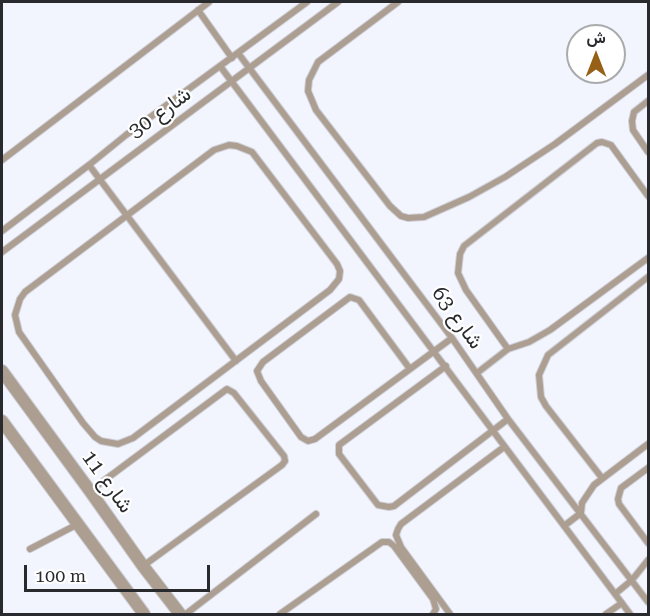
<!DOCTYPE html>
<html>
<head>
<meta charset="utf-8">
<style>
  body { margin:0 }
  #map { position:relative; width:650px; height:616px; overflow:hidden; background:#f3f5fe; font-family:"Roboto Serif",Vazirmatn,serif }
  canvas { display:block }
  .frame { position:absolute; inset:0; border:3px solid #292a2e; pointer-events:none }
  .north { position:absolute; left:566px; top:24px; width:60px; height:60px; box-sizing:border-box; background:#fff; border:2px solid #a9aaab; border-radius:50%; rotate:0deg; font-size:16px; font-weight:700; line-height:24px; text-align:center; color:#292a2e }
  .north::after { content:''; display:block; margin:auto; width:21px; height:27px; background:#966117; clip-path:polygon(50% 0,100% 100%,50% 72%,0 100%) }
  .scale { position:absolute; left:24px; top:565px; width:186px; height:27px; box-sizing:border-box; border:3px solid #292a2e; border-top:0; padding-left:8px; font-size:18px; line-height:21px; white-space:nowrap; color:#292a2e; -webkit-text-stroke:4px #fff; paint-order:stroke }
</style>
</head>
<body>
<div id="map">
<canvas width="650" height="616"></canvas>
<div class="frame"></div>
<div class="north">ش</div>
<div class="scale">100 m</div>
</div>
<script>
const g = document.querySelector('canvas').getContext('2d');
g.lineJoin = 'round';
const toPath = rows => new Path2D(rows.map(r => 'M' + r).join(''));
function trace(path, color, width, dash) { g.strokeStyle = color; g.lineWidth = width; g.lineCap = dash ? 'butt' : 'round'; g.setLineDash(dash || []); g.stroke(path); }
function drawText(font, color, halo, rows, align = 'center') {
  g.font = font + ' "Roboto Serif",Vazirmatn,serif'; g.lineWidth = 4.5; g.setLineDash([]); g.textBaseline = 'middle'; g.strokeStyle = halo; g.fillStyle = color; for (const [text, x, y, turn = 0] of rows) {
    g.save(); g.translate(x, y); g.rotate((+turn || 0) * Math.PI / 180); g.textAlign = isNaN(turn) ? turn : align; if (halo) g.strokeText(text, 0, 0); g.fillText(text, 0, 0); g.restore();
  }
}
const service = toPath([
  [398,2,318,62,309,80,308,91,316,110,390,206,401,216,408,218,424,217,469,197,505,177,555,144,648,75],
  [198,10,232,58],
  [238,53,452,338,508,419,648,602],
  [220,66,630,614],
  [648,101,634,112,632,121,633,130,648,152],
  [229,145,237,146,252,152,337,264,340,271,339,279,330,290,133,438,118,444,101,441,95,437,83,423,19,332,15,315,20,299,25,292,214,150,229,145],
  [2,160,209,2],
  [89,165,236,361],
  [648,196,611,145,602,142,597,143,464,246,460,254,458,273,466,290,508,349,529,342,550,330,648,258],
  [2,231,89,165,126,135,307,2],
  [2,252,338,2],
  [446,366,339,445,339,454,378,505,389,507,394,506,508,419],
  [410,369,315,439,308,441,301,437,261,381,257,371,263,362,350,297,359,300,410,369,452,338],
  [477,373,508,349],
  [648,468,621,488,618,499,619,504,648,543],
  [602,478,546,406,541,397,539,375,548,355,648,277],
  [90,491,227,389,234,393,284,456,285,461,282,465,143,566],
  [564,526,581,513,582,503,594,485,648,444],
  [30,549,78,524],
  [615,594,632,580,648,560],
  [186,614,316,514],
  [280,614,382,542,389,542,394,546,433,599,436,609,433,614],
  [450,614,401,547,396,535,398,529,401,524,504,447],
  [606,614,622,603]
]);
const minor = toPath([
  [2,371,90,491,143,566,180,614],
  [2,421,144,614]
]);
trace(service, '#cfd0d9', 8);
trace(minor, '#cfd0d9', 14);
trace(service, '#ac9f92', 6);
trace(minor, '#ac9f92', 12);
drawText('21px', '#292a2e', '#fff', [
  ["شارع 30",160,113,-36],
  ["شارع 63",457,318,54],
  ["شارع 11",107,482,54]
]);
</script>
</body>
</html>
